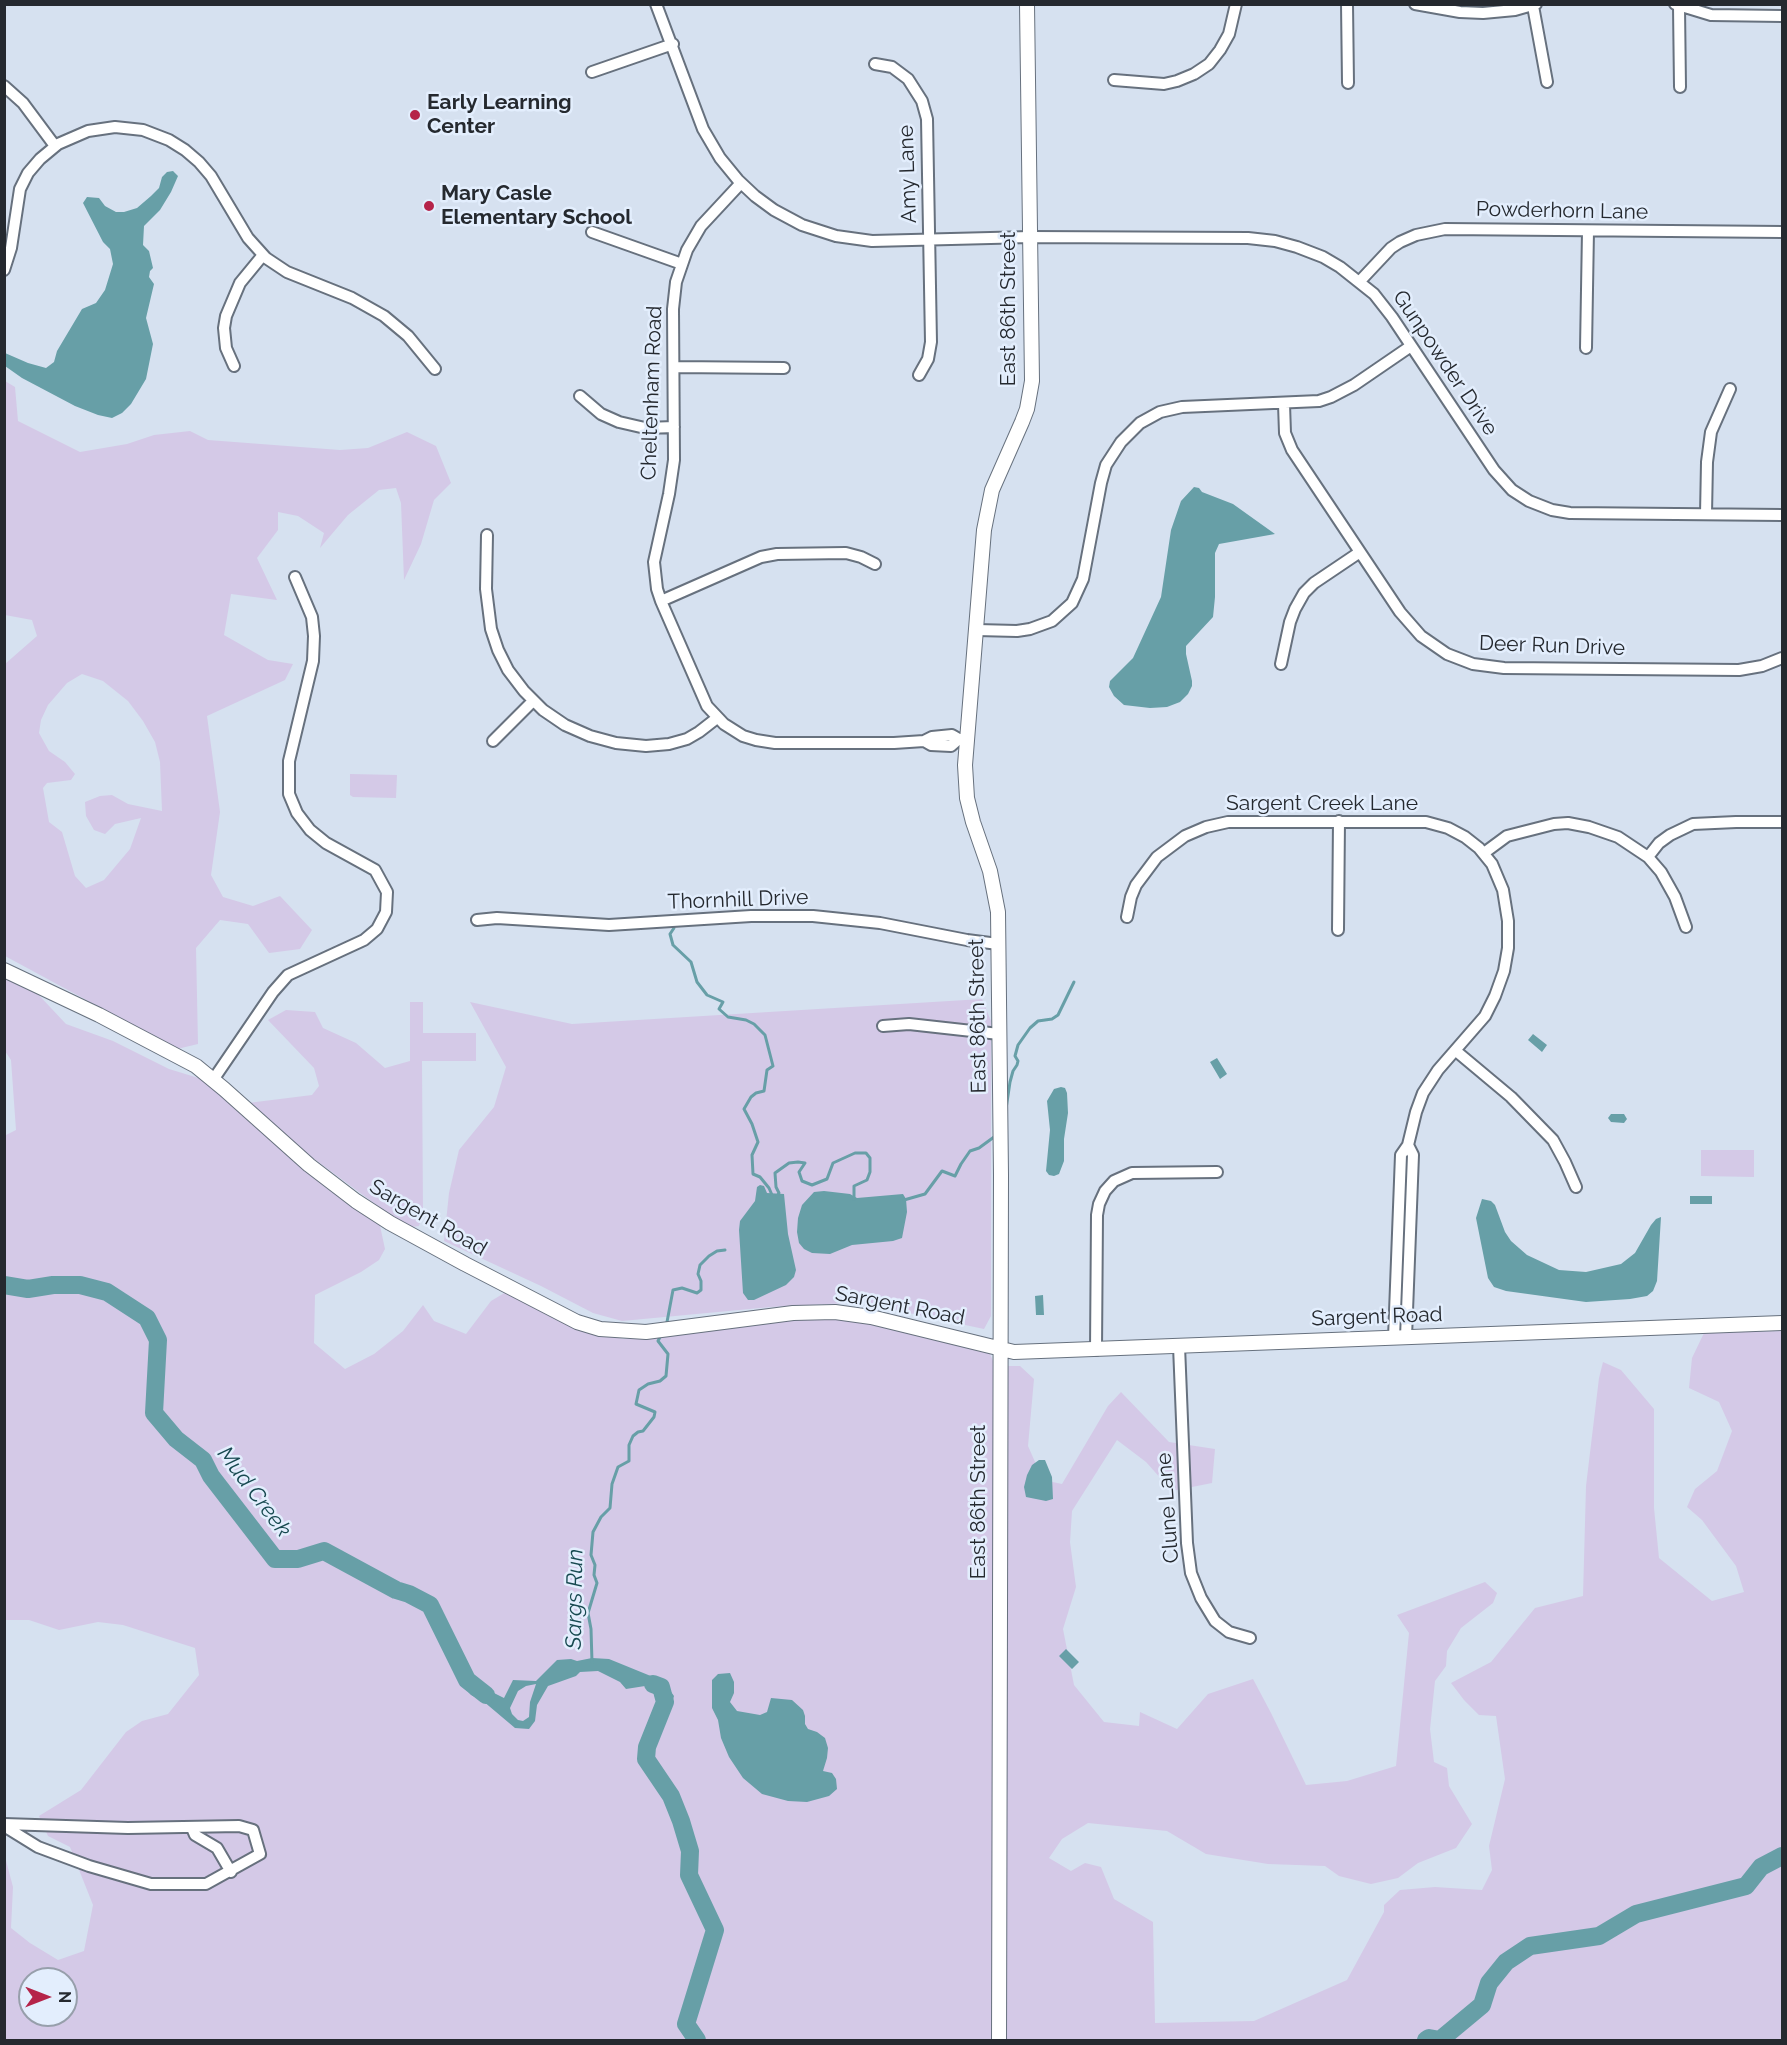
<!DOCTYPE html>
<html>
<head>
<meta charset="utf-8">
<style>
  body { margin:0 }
  #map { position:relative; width:1787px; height:2045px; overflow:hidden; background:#d6e1f0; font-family:Raleway,sans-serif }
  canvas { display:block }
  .frame { position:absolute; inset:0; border:6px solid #25292f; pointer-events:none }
  .north { position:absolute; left:18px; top:1967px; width:60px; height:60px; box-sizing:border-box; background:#e3eefd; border:2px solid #979fab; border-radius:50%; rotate:90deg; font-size:16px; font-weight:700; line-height:24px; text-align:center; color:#25292f }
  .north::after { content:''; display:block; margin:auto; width:21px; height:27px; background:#b52349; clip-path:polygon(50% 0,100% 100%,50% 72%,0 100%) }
</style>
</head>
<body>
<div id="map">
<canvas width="1787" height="2045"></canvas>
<div class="frame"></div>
<div class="north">N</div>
</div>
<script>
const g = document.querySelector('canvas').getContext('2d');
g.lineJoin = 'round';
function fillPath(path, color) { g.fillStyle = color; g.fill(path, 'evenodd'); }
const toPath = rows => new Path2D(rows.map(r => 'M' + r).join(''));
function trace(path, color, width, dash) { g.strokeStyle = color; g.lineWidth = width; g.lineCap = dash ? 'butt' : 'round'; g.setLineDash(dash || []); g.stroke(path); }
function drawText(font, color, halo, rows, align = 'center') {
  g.font = font + ' Raleway,sans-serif'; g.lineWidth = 5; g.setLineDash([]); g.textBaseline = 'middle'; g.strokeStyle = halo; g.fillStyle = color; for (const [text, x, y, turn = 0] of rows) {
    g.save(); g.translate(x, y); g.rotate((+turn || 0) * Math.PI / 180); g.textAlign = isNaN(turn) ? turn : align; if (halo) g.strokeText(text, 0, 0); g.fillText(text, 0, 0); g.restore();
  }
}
fillPath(toPath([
  [5,381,15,387,18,421,80,452,127,444,154,435,190,431,208,440,340,450,368,448,407,432,436,446,451,483,434,500,421,544,404,580,401,503,396,488,379,490,348,515,320,548,324,533,298,516,278,512,278,530,257,558,277,600,231,594,224,635,268,660,293,664,285,680,207,716,220,812,211,875,223,897,253,906,280,896,312,930,300,949,269,953,248,924,220,920,196,948,198,1044,177,1049,5,956,5,664,37,636,32,620,5,615],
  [82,674,103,681,128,701,143,721,155,742,160,762,162,811,128,804,112,795,100,796,85,802,86,816,94,830,105,834,115,824,141,818,130,849,104,880,86,888,75,876,62,832,49,822,43,788,47,783,71,780,75,774,65,762,49,751,39,733,41,720,48,705,67,683],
  [350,774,397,775,396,798,353,797,350,795],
  [5,976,35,991,66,1024,113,1041,169,1069,205,1080,330,1191,379,1221,385,1249,379,1260,361,1272,315,1295,314,1343,345,1369,374,1354,403,1331,423,1305,434,1321,466,1334,491,1301,506,1292,578,1327,623,1339,653,1338,783,1319,852,1317,989,1352,994,1363,995,2040,5,2040,6,2002,4,2000,4,1853,13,1887,11,1928,30,1943,58,1960,84,1951,93,1905,70,1847,48,1836,39,1816,81,1790,126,1732,142,1721,168,1714,199,1675,195,1648,123,1625,98,1622,59,1630,29,1620,5,1620,4,1136,16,1130,11,1060,5,1051],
  [30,1979,66,1979,66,2015,30,2015],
  [982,999,991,1021,991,1316,984,1329,909,1313,866,1302,771,1307,622,1321,593,1313,541,1286,444,1241,449,1193,459,1150,494,1107,506,1067,470,1002,572,1024],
  [410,1002,423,1002,423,1033,476,1033,476,1061,422,1061,423,1213,419,1226,411,1227,386,1212,302,1150,248,1103,312,1095,319,1086,314,1068,268,1020,286,1010,315,1012,323,1028,356,1043,385,1068,410,1061],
  [1701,1150,1754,1150,1754,1177,1701,1176],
  [1782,1331,1782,2040,1007,2040,1005,1971,1008,1366,1020,1366,1034,1379,1028,1446,1043,1480,1062,1484,1108,1406,1121,1392,1169,1442,1215,1449,1212,1483,1172,1491,1146,1462,1117,1440,1072,1511,1070,1542,1076,1587,1063,1629,1074,1685,1104,1722,1139,1726,1140,1712,1177,1729,1208,1694,1253,1679,1271,1713,1306,1785,1347,1781,1396,1766,1409,1633,1397,1615,1485,1582,1497,1593,1493,1603,1461,1628,1447,1651,1446,1666,1435,1681,1430,1729,1434,1762,1447,1768,1449,1786,1472,1824,1456,1848,1418,1863,1398,1878,1371,1884,1339,1876,1325,1866,1268,1864,1206,1854,1167,1831,1088,1823,1062,1839,1049,1858,1071,1871,1085,1863,1101,1867,1114,1899,1153,1922,1155,2023,1254,2021,1347,1980,1384,1912,1384,1905,1400,1890,1435,1887,1482,1890,1492,1870,1489,1846,1505,1779,1496,1716,1479,1715,1464,1700,1451,1683,1491,1662,1535,1608,1583,1596,1586,1486,1599,1378,1603,1362,1621,1370,1654,1409,1654,1508,1659,1558,1712,1601,1744,1592,1736,1566,1702,1520,1687,1507,1695,1489,1717,1471,1732,1431,1719,1402,1689,1388,1692,1358,1704,1333]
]), '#d4c9e7');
fillPath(toPath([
  [173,171,178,176,171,192,160,210,144,226,143,245,149,251,153,268,150,271,149,277,154,284,146,318,153,344,146,379,131,404,122,413,112,418,98,415,75,406,22,378,5,366,5,353,28,363,46,368,54,362,57,351,82,309,96,303,105,290,113,264,110,249,103,242,83,203,87,197,99,198,105,206,116,212,124,212,137,208,151,196,159,188,162,177,167,172],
  [1194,487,1199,488,1202,492,1233,504,1275,534,1219,544,1215,553,1215,597,1213,617,1186,646,1186,654,1192,681,1192,686,1188,694,1180,702,1167,707,1150,708,1124,705,1114,696,1109,687,1110,681,1133,658,1161,597,1171,530,1181,501],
  [1533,1034,1547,1045,1542,1052,1528,1040],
  [1217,1058,1227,1074,1220,1079,1210,1062],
  [1061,1087,1065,1088,1067,1093,1068,1113,1064,1139,1064,1161,1059,1174,1054,1176,1049,1175,1046,1171,1050,1130,1047,1101,1054,1089],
  [1611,1114,1624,1114,1627,1119,1624,1123,1611,1122,1608,1118],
  [760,1185,764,1186,767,1193,784,1194,788,1234,796,1270,794,1277,786,1285,754,1300,748,1300,743,1293,739,1230,740,1221,755,1201,757,1187],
  [824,1191,850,1194,857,1198,903,1194,906,1199,907,1212,902,1238,893,1241,852,1245,830,1254,812,1253,804,1249,799,1243,797,1232,798,1218,802,1205,814,1192],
  [1690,1196,1712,1196,1712,1204,1690,1204],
  [1482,1199,1491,1201,1495,1205,1505,1232,1511,1241,1527,1255,1559,1270,1586,1272,1621,1264,1635,1253,1651,1225,1656,1219,1661,1217,1657,1281,1653,1291,1647,1296,1630,1299,1586,1302,1506,1291,1494,1287,1488,1278,1476,1218],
  [1043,1295,1044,1315,1036,1315,1035,1296],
  [1039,1460,1045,1460,1052,1477,1053,1499,1046,1501,1026,1497,1024,1487,1027,1475,1032,1465],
  [1066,1649,1079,1662,1072,1669,1059,1656],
  [592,1658,609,1659,663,1681,674,1696,672,1703,656,1700,654,1694,645,1686,626,1689,620,1682,598,1671,580,1672,576,1676,548,1686,537,1705,535,1721,529,1729,515,1728,483,1701,471,1695,461,1684,474,1676,490,1691,504,1698,513,1680,536,1681,557,1660,571,1659,577,1661],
  [536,1684,530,1702,529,1717,523,1721,518,1720,512,1714,510,1708,518,1691,526,1686],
  [730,1673,734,1682,734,1693,730,1702,737,1711,760,1715,767,1712,771,1698,792,1700,803,1710,805,1716,805,1724,808,1729,817,1732,825,1738,828,1748,827,1758,823,1771,832,1773,836,1779,837,1789,829,1796,807,1802,788,1801,762,1794,743,1778,729,1757,721,1738,718,1720,712,1708,712,1680,718,1674]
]), '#679fa7');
trace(toPath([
  [674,928,670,934,673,945,691,962,697,982,707,995,723,1002,719,1009,728,1017,746,1020,754,1024,765,1035,773,1066,767,1070,764,1091,756,1093,751,1097,744,1109,752,1124,758,1142,752,1155,753,1174,760,1177,769,1188,772,1195],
  [1006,1109,1010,1082,1013,1071,1017,1065,1018,1061,1015,1056,1018,1045,1030,1028,1038,1021,1052,1019,1058,1015,1074,982],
  [777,1196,779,1193,776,1187,775,1173,789,1163,798,1162,805,1163,799,1172,802,1181,812,1185,827,1179,833,1163,855,1153,866,1153,870,1158,870,1172,867,1180,854,1186,854,1199],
  [904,1200,925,1194,942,1171,955,1176,961,1164,970,1151,979,1148,994,1137],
  [667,1322,673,1290,682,1288,697,1293,701,1290,701,1281,698,1274,700,1265,709,1256,717,1251,725,1250],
  [592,1662,591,1629,588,1613,597,1583,594,1575,595,1565,591,1555,593,1532,601,1517,610,1508,612,1484,618,1467,629,1461,629,1445,633,1436,638,1432,643,1431,654,1417,655,1412,636,1404,639,1390,648,1384,660,1381,666,1376,668,1354,658,1341,660,1337]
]), '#679fa7', 3);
trace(toPath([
  [4,1285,28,1289,53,1285,80,1285,107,1292,147,1318,158,1340,154,1413,176,1439,203,1460,211,1476,275,1559,298,1559,324,1551,396,1590,409,1594,430,1605,467,1680,486,1695],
  [653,1684,661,1687,665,1702,647,1747,646,1759,671,1796,681,1821,690,1851,689,1875,715,1930,686,2024,697,2040],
  [1426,2040,1429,2038,1440,2040,1482,2005,1489,1983,1506,1962,1530,1946,1599,1936,1636,1914,1746,1886,1761,1867,1782,1856]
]), '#679fa7', 18);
const minor = toPath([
  [656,4,703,129,720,158,738,180,755,196,774,210,802,225,836,236,872,241,1030,237,1248,238,1275,241,1297,247,1323,257,1340,267,1374,294,1392,317,1494,470,1512,490,1529,501,1552,510,1570,513,1782,515],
  [1347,4,1348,83],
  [1415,4,1460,12,1483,13,1515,10,1536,4],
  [1675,4,1711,15,1782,16],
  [1533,6,1547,82],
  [1679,7,1680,87],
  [875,64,892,67,908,79,922,101,927,119,931,342,928,359,919,375],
  [592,72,673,44],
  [1114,80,1164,84,1177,81,1194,74,1209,64,1220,50,1229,34,1236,4],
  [4,86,23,103,55,146],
  [741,183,701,226,687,250,676,282,673,309,674,460,669,494,654,562,657,589,661,601,707,706,724,724,743,736,756,740,775,743,894,743,924,741,932,737,952,735,959,739,967,739],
  [592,232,682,264],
  [4,270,11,248,20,189,28,173,40,159,58,144,88,131,115,127,143,130,169,140,185,150,199,162,211,176,248,238,266,258,287,272,352,298,384,316,408,336,435,369],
  [1360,281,1391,248,1400,242,1416,235,1445,229,1782,232],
  [1586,348,1588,231],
  [234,366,226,348,224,328,226,316,240,283,263,255],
  [674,367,784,368],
  [580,396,601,414,619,422,645,428,674,427],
  [1284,404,1285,433,1292,450,1400,612,1421,636,1447,654,1473,664,1504,668,1739,670,1762,666,1782,658],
  [1706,514,1707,462,1711,432,1730,389],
  [487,535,486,589,491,629,498,650,508,670,524,691,543,710,565,725,590,736,616,743,646,746,669,744,687,739,699,732,717,718],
  [661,601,761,557,777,554,846,553,861,557,875,564],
  [977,630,1017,631,1030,629,1052,621,1072,603,1083,579,1101,483,1106,465,1121,442,1140,423,1160,412,1182,407,1319,401,1331,397,1354,385,1411,346],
  [1281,664,1290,622,1295,609,1304,593,1314,583,1360,552],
  [493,741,533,701],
  [924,741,931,745,951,746,959,739],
  [1484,853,1507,836,1554,824,1568,823,1589,827,1618,837,1648,857,1661,872,1675,897,1686,927],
  [1648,857,1659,843,1670,835,1693,824,1736,822,1782,822],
  [1127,917,1131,897,1136,885,1157,857,1185,836,1206,827,1228,822,1426,822,1448,828,1465,837,1479,848,1492,864,1503,890,1508,921,1508,948,1504,971,1495,996,1485,1016,1438,1070,1423,1093,1416,1112,1408,1145,1401,1155,1394,1338],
  [477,920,497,918,609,925,751,916,813,916,880,923,967,940,998,944],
  [1338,930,1339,821],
  [883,1026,909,1024,999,1034],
  [1456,1051,1511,1097,1553,1140,1565,1162,1576,1187],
  [213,1080,273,992,288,975,364,940,377,929,386,912,387,892,375,870,326,843,310,830,297,813,289,794,289,761,313,661,314,636,312,617,295,577],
  [1406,1337,1413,1155,1408,1145],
  [1179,1346,1187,1543,1191,1573,1201,1598,1215,1621,1229,1632,1250,1638],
  [1096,1350,1097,1215,1099,1204,1105,1191,1114,1181,1132,1173,1217,1172],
  [4,1824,128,1828,239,1826,253,1830,260,1854,206,1884,151,1884,89,1866,38,1847,4,1826],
  [192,1828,195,1835,217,1848,231,1872]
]);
const tertiary = toPath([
  [4,970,99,1015,196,1066,224,1089,309,1165,356,1201,390,1223,465,1264,577,1322,600,1329,646,1332,793,1313,835,1312,871,1317,1014,1352,1782,1323],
  [999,2040,1001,1175,998,912,990,871,973,822,967,798,965,765,984,530,992,490,1022,422,1027,409,1032,381,1027,4]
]);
trace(minor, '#67717e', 14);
trace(tertiary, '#67717e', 16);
trace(minor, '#fff', 10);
trace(tertiary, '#fff', 14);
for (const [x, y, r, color] of [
  [415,115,6,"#b52349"],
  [429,206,6,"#b52349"]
]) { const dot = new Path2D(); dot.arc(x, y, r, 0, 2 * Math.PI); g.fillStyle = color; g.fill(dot); trace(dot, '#e3eefd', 2); }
drawText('bold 21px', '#25292f', '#e3eefd', [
  ["Early Learning",427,103],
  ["Center",427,127],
  ["Mary Casle",441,194],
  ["Elementary School",441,218]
], 'left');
drawText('21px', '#25292f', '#e3eefd', [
  ["Amy Lane",908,174,-92],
  ["Powderhorn Lane",1562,211,1],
  ["East 86th Street",1009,309,-90],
  ["Gunpowder Drive",1445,363,56],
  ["Cheltenham Road",652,393,-88],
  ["Deer Run Drive",1552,646,2],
  ["Sargent Creek Lane",1322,804],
  ["Thornhill Drive",738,900,-2],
  ["East 86th Street",978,1016,-91],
  ["Sargent Road",428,1218,30],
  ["Sargent Road",900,1306,11],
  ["Sargent Road",1377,1317,-2],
  ["East 86th Street",979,1502,-90],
  ["Clune Lane",1168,1508,-94]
]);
drawText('italic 22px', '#174950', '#e3eefd', [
  ["Mud Creek",254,1492,53],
  ["Sargs Run",575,1599,-89]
]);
</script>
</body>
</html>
